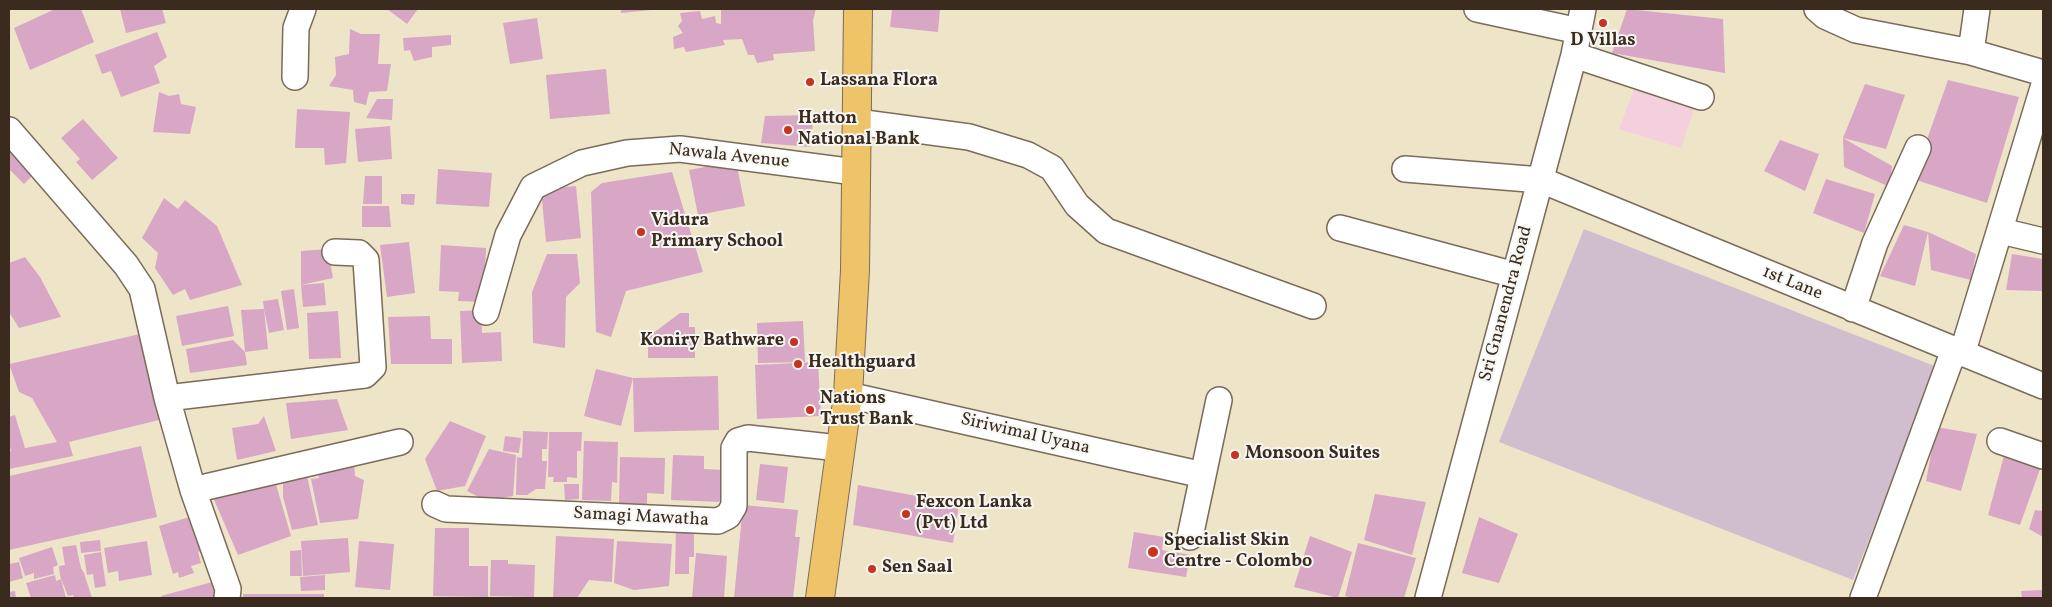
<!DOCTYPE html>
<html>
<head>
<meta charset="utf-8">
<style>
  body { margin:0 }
  #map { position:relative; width:2052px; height:607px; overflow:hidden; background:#eee4c8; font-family:Vollkorn,serif }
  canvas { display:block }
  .frame { position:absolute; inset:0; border:10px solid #3b2a1e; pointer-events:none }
</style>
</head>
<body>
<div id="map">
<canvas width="2052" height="607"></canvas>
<div class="frame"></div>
</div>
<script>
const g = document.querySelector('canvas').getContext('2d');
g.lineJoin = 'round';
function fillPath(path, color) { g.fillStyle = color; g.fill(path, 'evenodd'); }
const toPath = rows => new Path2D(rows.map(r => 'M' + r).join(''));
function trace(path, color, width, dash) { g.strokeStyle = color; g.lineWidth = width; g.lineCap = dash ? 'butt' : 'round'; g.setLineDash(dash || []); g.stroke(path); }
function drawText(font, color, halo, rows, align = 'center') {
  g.font = font + ' Vollkorn,serif'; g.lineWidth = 4; g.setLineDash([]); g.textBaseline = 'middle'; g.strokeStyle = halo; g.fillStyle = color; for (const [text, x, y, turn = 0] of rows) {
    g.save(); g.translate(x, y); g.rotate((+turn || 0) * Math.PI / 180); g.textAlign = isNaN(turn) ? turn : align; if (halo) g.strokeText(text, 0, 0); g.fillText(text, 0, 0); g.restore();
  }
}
fillPath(toPath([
  [1637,82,1697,101,1681,148,1619,129]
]), '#f4cfdd');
fillPath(toPath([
  [1584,229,1937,367,1853,580,1499,442]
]), '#d0bdcd');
fillPath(toPath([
  [55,9,81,9,94,42,30,70,14,28],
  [120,9,162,9,166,23,126,33],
  [387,9,418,9,407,24],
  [621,9,651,9,651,10,621,13],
  [721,9,816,9,813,20,815,51,773,54,774,60,757,63,754,55,748,55,742,39,723,40,725,45,686,52,684,47,674,49,673,37,683,33,678,26,682,21,680,13,700,11,702,19,715,16,716,23,721,24],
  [892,9,940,9,938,32,890,27],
  [1627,9,1723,19,1725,73,1612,53],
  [537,18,543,59,510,64,503,23],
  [350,29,361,34,380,34,378,64,391,64,387,91,369,92,366,105,354,102,353,90,329,86,336,75,335,57,349,54],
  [157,32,167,57,154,66,160,83,121,97,111,71,102,74,95,55],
  [451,35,451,45,432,47,432,57,414,61,410,50,404,51,403,38],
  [606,69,610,114,550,119,546,75],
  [1948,80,2019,97,1987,203,1913,179],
  [1865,84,1905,95,1886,149,1843,138,1892,166,1890,187,1844,167,1843,138],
  [159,92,169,96,179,94,181,104,196,107,190,134,153,132],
  [377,99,393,99,392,120,366,118],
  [297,109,350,112,346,163,325,165,324,148,295,148],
  [814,115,810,147,761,143,765,116],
  [83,119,118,158,92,180,76,162,80,159,61,138],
  [390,126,392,159,358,162,355,129],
  [1780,140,1819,154,1805,191,1764,171],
  [9,147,35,173,24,184,9,169],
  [736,161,745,206,698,215,689,170],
  [438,169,492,173,489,207,436,204],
  [672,172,703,272,626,291,611,337,596,332,591,192,602,183],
  [365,176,382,176,382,204,363,204],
  [1826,179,1875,194,1864,233,1813,213],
  [576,186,581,238,546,242,541,189],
  [401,194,415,194,414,205,401,204],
  [164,198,178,209,185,200,217,226,242,285,190,300,185,289,173,295,155,268,158,253,142,238],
  [362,206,389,206,391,227,362,227],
  [1904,225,1928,232,1976,254,1971,280,1931,270,1928,232,1915,286,1880,276],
  [409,242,415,293,387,297,380,245],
  [441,245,486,248,484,302,458,301,459,292,439,291],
  [328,249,333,278,301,285,324,283,326,305,303,307,301,285,301,251],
  [547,254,577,254,580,283,566,297,565,348,533,343,532,292],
  [2012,254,2043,259,2043,291,2006,290],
  [25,257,40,277,61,317,19,328,9,312,9,263],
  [294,289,299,328,287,330,281,291],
  [278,299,284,330,269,333,264,309,268,349,245,352,241,310,264,309,263,301],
  [228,306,234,336,182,346,176,316],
  [481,310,482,333,501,332,502,361,462,363,460,311],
  [338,311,341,358,309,359,307,313],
  [680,313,689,313,689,327,695,327,695,358,648,358,648,337],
  [430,316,431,339,452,339,452,364,391,364,388,317],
  [803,321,805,362,758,363,757,323],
  [140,334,159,420,69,442,73,456,9,469,9,452,11,451,9,443,9,417,15,415,25,448,57,442,32,398,19,392,9,364],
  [233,340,245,352,247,365,190,373,186,349],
  [818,362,821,416,757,419,755,365],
  [596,369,633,378,718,376,719,430,634,432,633,378,621,426,584,416],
  [337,399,348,430,291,439,286,403],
  [264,416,276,451,237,460,232,428,258,424],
  [450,421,486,436,465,486,437,491,425,459],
  [1936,427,1977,434,1961,491,1926,481],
  [523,431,548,432,547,449,542,449,542,461,547,461,545,489,536,489,527,495,516,495,517,457,522,458],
  [549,432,582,432,581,451,577,451,577,478,567,477,567,482,553,482,554,477,548,477],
  [505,436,521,438,519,453,503,451],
  [584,441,618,442,617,483,612,482,611,501,582,500],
  [141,446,157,517,9,550,9,476],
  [489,449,516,455,513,496,485,500,467,491],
  [2005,452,2040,469,2020,525,1988,515],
  [673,455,704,456,704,469,724,470,722,502,671,500],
  [620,457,665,458,664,494,647,493,647,505,619,505],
  [354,462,355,476,364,480,358,519,320,523,311,479,319,478,318,470],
  [760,464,788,467,784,503,756,500],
  [273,474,291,536,238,555,209,488],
  [307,476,318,525,292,530,283,497,283,480],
  [564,484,579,484,579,499,565,500],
  [858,485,959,504,953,543,853,525],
  [1375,494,1426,502,1412,555,1364,540],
  [743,505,798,510,795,537,800,537,793,598,734,598],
  [2035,510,2043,511,2043,537,2029,529],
  [193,516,203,550,198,552,201,563,191,566,194,573,179,578,178,572,173,574,159,526],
  [1479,517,1518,534,1499,583,1462,573],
  [676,527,694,527,694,557,689,557,689,574,675,574],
  [435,528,469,528,469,566,488,566,488,597,433,596],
  [1134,532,1164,537,1162,550,1190,555,1186,577,1128,568],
  [556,536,614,539,612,582,589,580,577,598,553,598],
  [1310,536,1352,552,1338,598,1294,587],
  [348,538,350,572,303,576,301,541],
  [100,540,101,551,81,553,80,542],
  [147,541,152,575,119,581,118,571,108,573,104,548],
  [359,541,394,544,390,590,355,587],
  [617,541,672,544,669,586,634,590,614,583],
  [1358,543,1416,558,1404,598,1354,598,1345,596],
  [76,545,81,568,84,573,92,598,74,598,73,595,68,596,60,576,59,566,65,565,62,547],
  [52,547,58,565,53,567,54,574,34,579,34,573,25,576,19,558],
  [301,550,302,576,290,576,290,551],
  [101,552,106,586,95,588,93,574,87,575,84,555],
  [696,553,727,556,724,598,692,598],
  [491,560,508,560,508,564,535,565,534,597,490,596],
  [19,562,23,578,9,582,9,564],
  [55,575,56,581,61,579,66,598,31,598,26,583],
  [325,575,325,590,301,591,300,577],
  [216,581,221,598,162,598,161,596],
  [2043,590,2043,598,2022,598,2021,591],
  [15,591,16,598,9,598,9,592],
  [243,594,324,594,324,598,243,598]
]), '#d8a7c6');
const minor = toPath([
  [1477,9,1579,31],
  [1817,9,1825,16,1856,30,1971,52,2043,73],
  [1971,52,1977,9],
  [1574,55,1701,97],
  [295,77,296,28,303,9],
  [857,122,969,137,1028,155,1052,168,1077,205,1106,231,1313,306],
  [9,130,126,265,142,289,167,398,193,490,228,589,227,598],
  [1405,169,1541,180,2043,386],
  [1340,228,1515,275],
  [2001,231,2043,241],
  [1853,309,1875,243,1918,148],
  [486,312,508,235,533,187,582,163,627,153,680,149,855,172],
  [1962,354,2043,88],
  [848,395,1203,475],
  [167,398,365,375,373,367,366,260,359,253,335,252],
  [2000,441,2043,456],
  [193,490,400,442],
  [435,504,446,509,718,521,728,516,734,506,734,448,738,441,748,438,839,448],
  [1190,537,1219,400],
  [1428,598,1574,55,1583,9],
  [1863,598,1954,350]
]);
const major = toPath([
  [820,598,848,395,855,270,858,9]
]);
trace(minor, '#7a6b5a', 28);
trace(major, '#7a6b5a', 30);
trace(minor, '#fff', 25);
trace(major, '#efc469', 28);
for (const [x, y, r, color] of [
  [1603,23,5,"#c8321e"],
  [810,82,5,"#c8321e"],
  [788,130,5,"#c8321e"],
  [641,232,5,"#c8321e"],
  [794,342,5,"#c8321e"],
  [798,364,5,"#c8321e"],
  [810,410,5,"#c8321e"],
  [1235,455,5,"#c8321e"],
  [906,514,5,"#c8321e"],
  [1153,552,6,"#c8321e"],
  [872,569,5,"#c8321e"]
]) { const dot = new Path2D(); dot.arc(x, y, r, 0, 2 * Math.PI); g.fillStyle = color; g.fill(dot); trace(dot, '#f6f6f2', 2); }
drawText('bold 18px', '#3b2a1e', '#f6f6f2', [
  ["D Villas",1603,42,"center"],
  ["Lassana Flora",820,82],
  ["Hatton",798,120],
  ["National Bank",798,141],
  ["Vidura",651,222],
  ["Primary School",651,243],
  ["Koniry Bathware",784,342,"right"],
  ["Healthguard",808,364],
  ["Nations",820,400],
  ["Trust Bank",820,421],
  ["Monsoon Suites",1245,455],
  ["Fexcon Lanka",916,504],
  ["(Pvt) Ltd",916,525],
  ["Specialist Skin",1164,542],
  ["Centre - Colombo",1164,563],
  ["Sen Saal",882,569]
], 'left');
drawText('18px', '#3b2a1e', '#f6f6f2', [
  ["Nawala Avenue",729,157,6],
  ["1st Lane",1792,284,22],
  ["Sri Gnanendra Road",1507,304,-75],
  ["Siriwimal Uyana",1025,435,13],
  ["Samagi Mawatha",641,518,3]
]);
</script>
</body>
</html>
